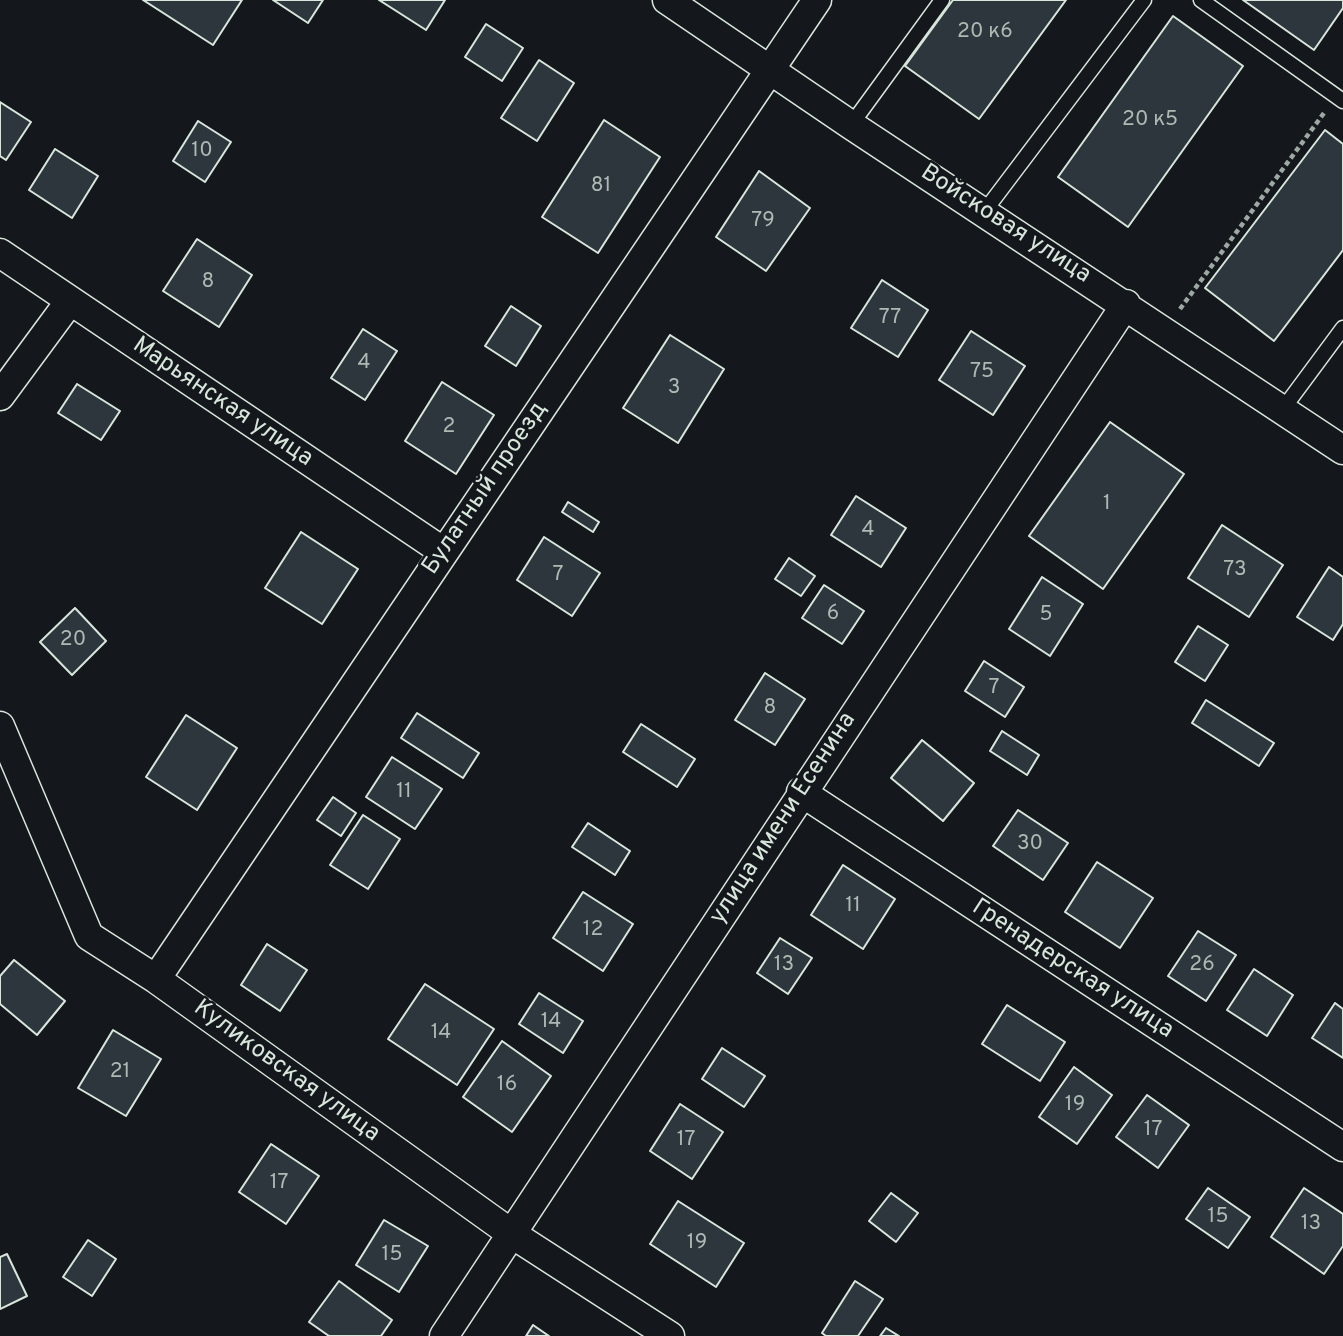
<!DOCTYPE html>
<html>
<head>
<meta charset="utf-8">
<style>
  body { margin:0 }
  canvas { display:block; background:#14181c }
</style>
</head>
<body>
<canvas width="1343" height="1336"></canvas>
<script>
const g = document.querySelector('canvas').getContext('2d');
g.lineJoin = 'round';
function fillPath(path, color) { g.fillStyle = color; g.fill(path, 'evenodd'); }
const toPath = rows => new Path2D(rows.map(r => 'M' + r).join(''));
function trace(path, color, width, dash) { g.strokeStyle = color; g.lineWidth = width; g.lineCap = dash ? 'butt' : 'round'; g.setLineDash(dash || []); g.stroke(path); }
function drawText(font, color, halo, rows, align = 'center') {
  g.font = font + ' Overpass,sans-serif'; g.lineWidth = 5; g.setLineDash([]); g.textBaseline = 'middle'; g.strokeStyle = halo; g.fillStyle = color; for (const [text, x, y, turn = 0] of rows) {
    g.save(); g.translate(x, y); g.rotate((+turn || 0) * Math.PI / 180); g.textAlign = isNaN(turn) ? turn : align; if (halo) g.strokeText(text, 0, 0); g.fillText(text, 0, 0); g.restore();
  }
}
const building = toPath([
  [143,0,242,0,213,45,143,0],
  [273,0,323,0,308,23,273,0],
  [379,0,445,0,426,30,379,0],
  [953,0,1066,0,979,119,905,66,953,0],
  [1243,0,1343,0,1343,8,1314,50,1243,0],
  [1173,16,1243,66,1128,227,1058,177,1173,16],
  [486,24,523,48,502,81,465,57,486,24],
  [539,60,574,83,537,141,501,118,539,60],
  [0,102,31,122,6,160,0,156,0,102],
  [604,120,660,157,598,253,542,217,604,120],
  [198,121,231,142,205,182,173,161,198,121],
  [1325,130,1343,144,1343,250,1274,341,1205,288,1325,130],
  [55,149,98,176,72,218,29,190,55,149],
  [759,171,810,208,766,271,716,237,759,171],
  [197,239,252,275,219,327,163,291,197,239],
  [882,280,928,310,898,357,851,328,882,280],
  [511,306,541,326,516,366,485,346,511,306],
  [363,329,397,351,365,400,331,378,363,329],
  [971,331,1025,366,993,415,939,380,971,331],
  [670,335,724,369,678,443,623,408,670,335],
  [442,382,494,415,456,474,405,441,442,382],
  [77,384,120,411,101,440,58,413,77,384],
  [1110,422,1184,474,1103,589,1029,536,1110,422],
  [856,496,906,528,881,567,831,535,856,496],
  [568,502,599,522,593,532,562,512,568,502],
  [1222,525,1283,565,1249,617,1188,578,1222,525],
  [301,532,358,569,322,624,265,588,301,532],
  [544,537,600,573,572,616,517,580,544,537],
  [789,558,815,576,801,596,775,579,789,558],
  [1329,567,1343,577,1343,624,1333,640,1297,617,1329,567],
  [1042,577,1083,604,1050,656,1009,629,1042,577],
  [824,585,864,611,842,644,802,618,824,585],
  [75,608,106,641,72,675,40,642,75,608],
  [1198,626,1228,645,1205,681,1175,662,1198,626],
  [984,661,1024,687,1005,717,965,691,984,661],
  [765,673,805,699,775,745,735,720,765,673],
  [1206,700,1274,743,1259,766,1192,723,1206,700],
  [417,713,479,753,463,778,401,738,417,713],
  [186,715,237,748,197,810,146,777,186,715],
  [641,724,695,759,677,787,623,752,641,724],
  [1002,731,1039,755,1027,775,990,751,1002,731],
  [922,740,974,783,943,821,891,778,922,740],
  [392,757,442,789,415,829,366,797,392,757],
  [333,797,356,813,341,836,317,820,333,797],
  [1018,810,1068,843,1043,880,993,846,1018,810],
  [363,815,400,839,368,889,330,865,363,815],
  [588,823,630,851,615,875,572,847,588,823],
  [1097,862,1153,898,1120,948,1065,912,1097,862],
  [843,865,895,899,863,949,811,915,843,865],
  [583,892,633,924,603,971,553,938,583,892],
  [1198,931,1236,955,1206,1001,1168,976,1198,931],
  [780,938,812,958,788,994,757,973,780,938],
  [267,944,307,970,280,1011,241,985,267,944],
  [14,960,65,1001,37,1035,0,1004,0,976,14,960],
  [1254,969,1293,995,1267,1036,1227,1010,1254,969],
  [425,984,494,1029,457,1085,388,1039,425,984],
  [539,993,583,1021,563,1053,519,1024,539,993],
  [1335,1003,1343,1009,1343,1058,1312,1038,1335,1003],
  [1007,1005,1065,1042,1040,1081,982,1044,1007,1005],
  [113,1030,161,1059,126,1116,78,1088,113,1030],
  [502,1041,551,1076,512,1132,463,1097,502,1041],
  [722,1048,765,1076,744,1107,702,1079,722,1048],
  [1074,1067,1112,1095,1077,1144,1039,1117,1074,1067],
  [1147,1095,1189,1125,1158,1168,1116,1137,1147,1095],
  [680,1104,723,1132,692,1179,650,1151,680,1104],
  [271,1144,319,1176,286,1224,239,1192,271,1144],
  [1208,1188,1250,1217,1228,1248,1186,1219,1208,1188],
  [1304,1188,1343,1214,1343,1246,1324,1274,1271,1237,1304,1188],
  [891,1193,918,1213,896,1242,869,1221,891,1193],
  [678,1201,744,1243,716,1287,650,1244,678,1201],
  [384,1220,428,1246,399,1292,356,1265,384,1220],
  [88,1240,116,1259,92,1296,63,1277,88,1240],
  [7,1254,27,1296,0,1309,0,1257,7,1254],
  [339,1281,392,1320,381,1336,329,1336,309,1322,339,1281],
  [855,1281,883,1299,858,1336,826,1336,822,1333,855,1281],
  [533,1325,549,1336,526,1336,533,1325],
  [886,1328,899,1336,880,1336,886,1328]
]);
fillPath(building, '#2c363c');
trace(building, '#d8e6dc', 2);
const lane = toPath([
  [1201,0,1343,101],
  [851,125,942,0],
  [984,212,1144,0],
  [1283,409,1343,328]
]);
const street = toPath([
  [667,0,851,125,1343,450],
  [0,253,444,552],
  [0,396,70,301],
  [0,726,89,936,156,979,512,1234,670,1336],
  [801,792,1343,1147],
  [156,979,817,0],
  [444,1336,1126,304]
]);
trace(lane, '#d8e6dc', 17);
trace(street, '#d8e6dc', 31);
trace(toPath([
  [1180,309,1324,113]
]), '#9da8a2', 4.5, [5, 3.5]);
trace(lane, '#14181c', 14);
trace(street, '#14181c', 28);
drawText('21px', '#adbab4', null, [
  ["20 к6",985,33],
  ["20 к5",1150,121],
  ["10",202,152],
  ["81",601,187],
  ["79",763,222],
  ["8",208,283],
  ["77",890,319],
  ["4",364,364],
  ["75",982,373],
  ["3",674,389],
  ["2",449,428],
  ["1",1107,505],
  ["4",868,531],
  ["73",1235,571],
  ["7",558,576],
  ["6",833,615],
  ["5",1046,616],
  ["20",73,641],
  ["7",994,689],
  ["8",770,709],
  ["11",404,793],
  ["30",1030,845],
  ["11",853,907],
  ["12",593,931],
  ["13",784,966],
  ["26",1202,966],
  ["14",551,1023],
  ["14",441,1034],
  ["21",120,1073],
  ["16",507,1086],
  ["19",1075,1106],
  ["17",1153,1131],
  ["17",686,1141],
  ["17",279,1184],
  ["15",1218,1218],
  ["13",1311,1225],
  ["19",697,1244],
  ["15",392,1256]
]);
drawText('24px', '#d8e6dc', '#14181c', [
  ["Войсковая улица",1005,225,33],
  ["Марьянская улица",222,403,34],
  ["Булатный проезд",486,489,-56],
  ["улица имени Есенина",784,819,-57],
  ["Гренадерская улица",1072,970,33],
  ["Куликовская улица",286,1072,36]
]);
</script>
</body>
</html>
